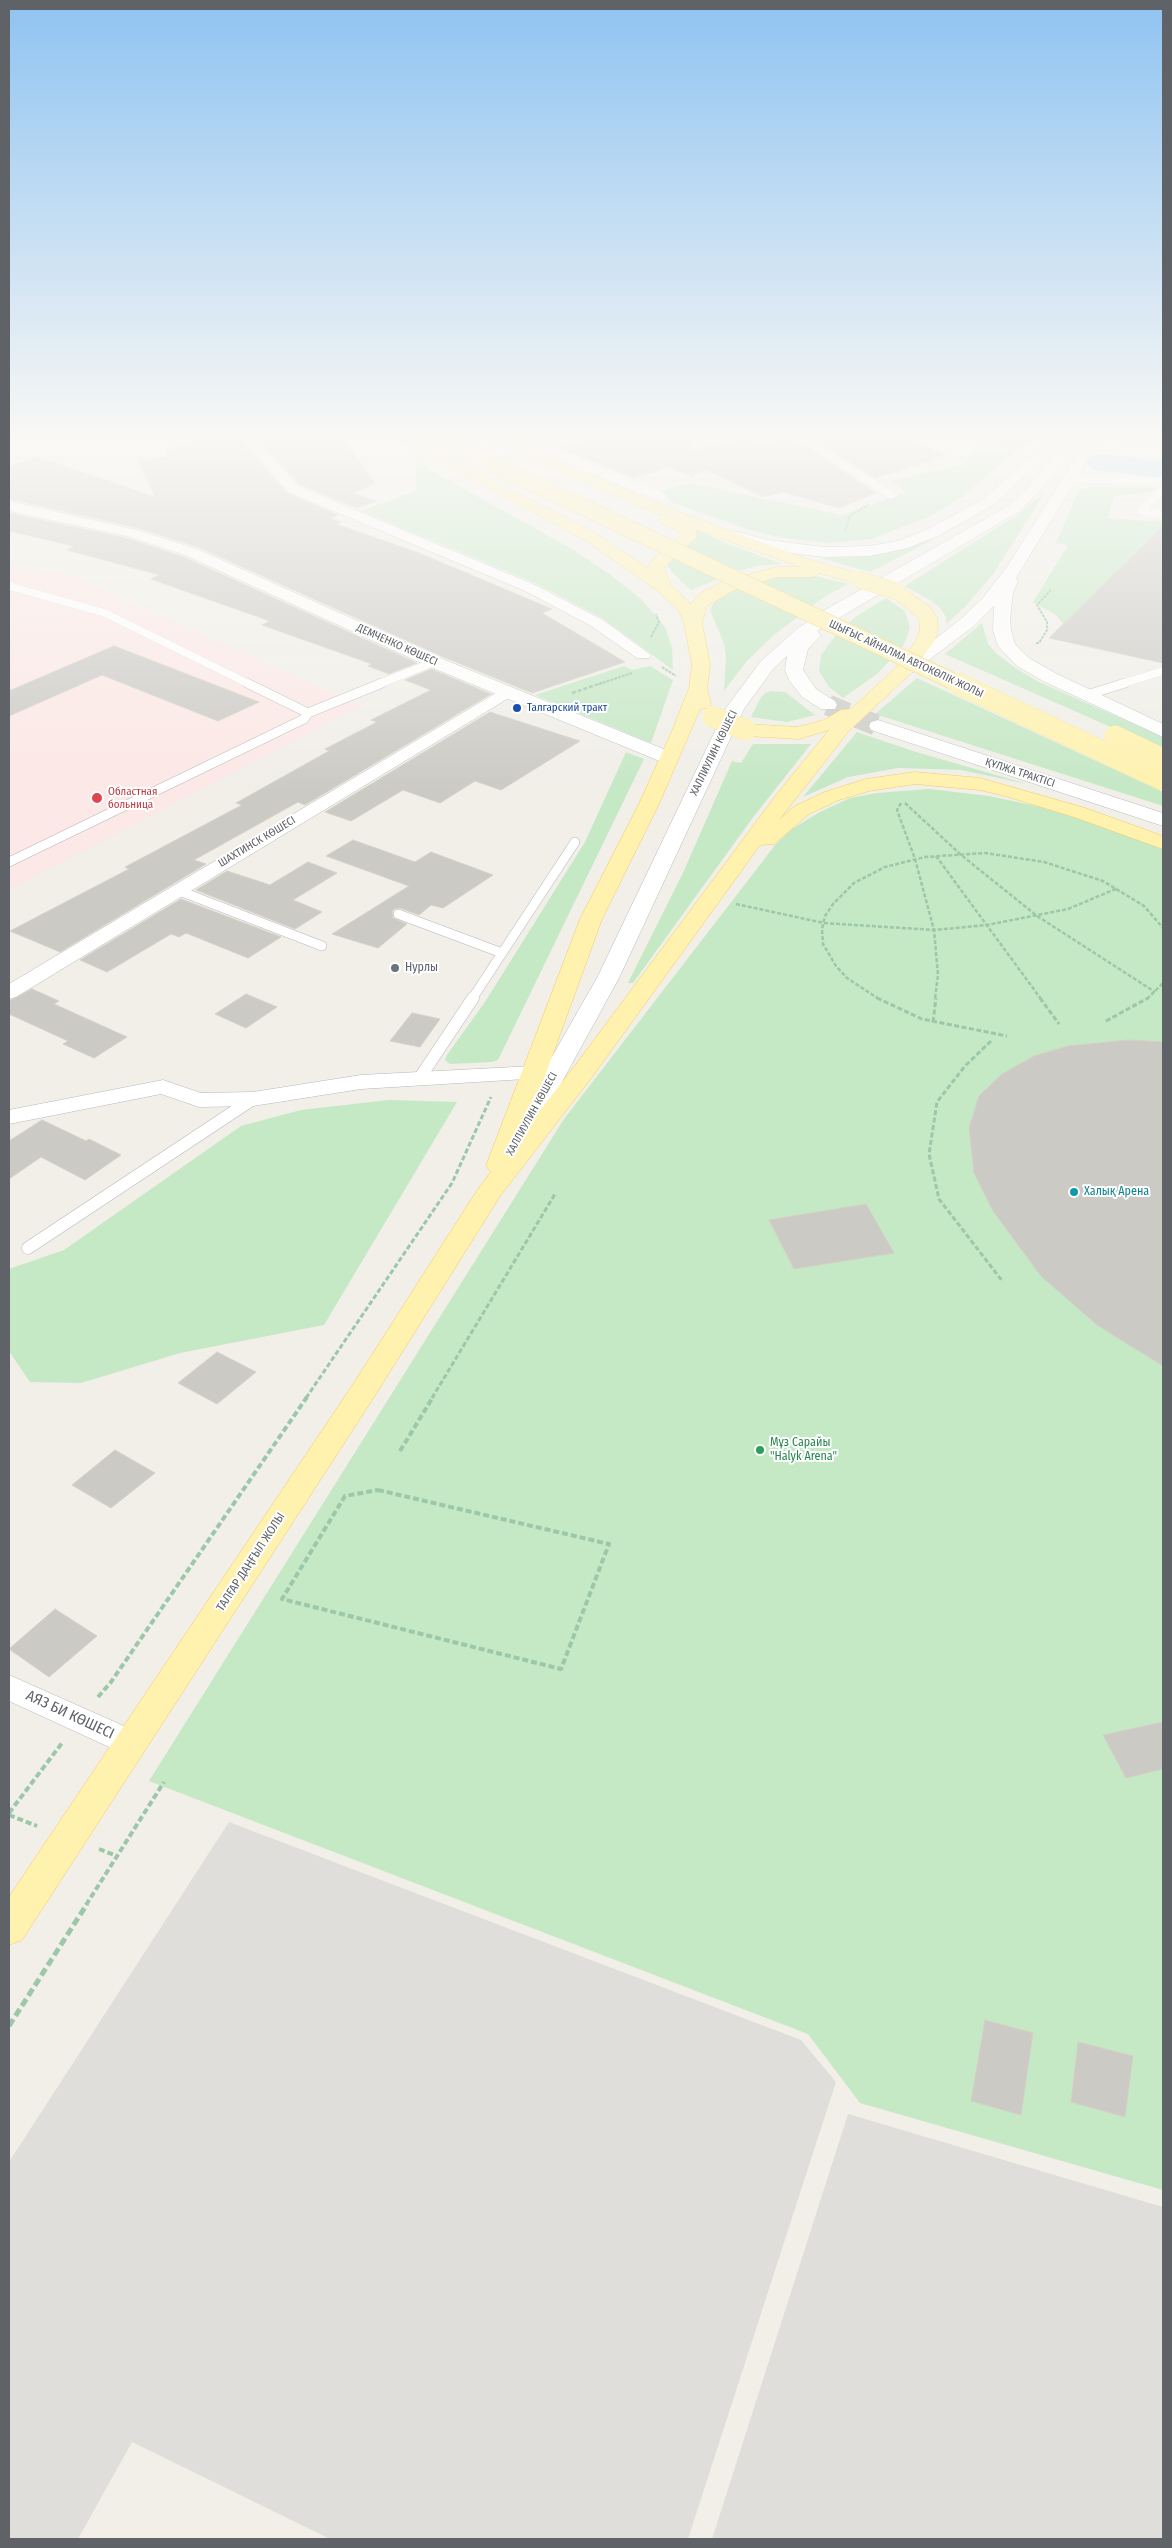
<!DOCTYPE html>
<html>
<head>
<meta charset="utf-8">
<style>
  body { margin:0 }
  #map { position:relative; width:1172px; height:2548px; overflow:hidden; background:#f1efe8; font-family:"Fira Sans Condensed",sans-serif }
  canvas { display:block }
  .frame { position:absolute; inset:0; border:10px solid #5f6368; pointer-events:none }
</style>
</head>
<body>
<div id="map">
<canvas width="1172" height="2548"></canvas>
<div class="frame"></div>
</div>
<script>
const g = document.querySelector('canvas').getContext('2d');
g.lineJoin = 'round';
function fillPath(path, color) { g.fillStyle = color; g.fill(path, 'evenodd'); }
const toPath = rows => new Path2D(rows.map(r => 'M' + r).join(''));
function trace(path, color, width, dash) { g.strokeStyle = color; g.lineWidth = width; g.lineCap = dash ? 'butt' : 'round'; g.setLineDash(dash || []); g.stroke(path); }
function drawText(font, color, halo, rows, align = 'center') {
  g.font = font + ' "Fira Sans Condensed",sans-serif'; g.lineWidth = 4; g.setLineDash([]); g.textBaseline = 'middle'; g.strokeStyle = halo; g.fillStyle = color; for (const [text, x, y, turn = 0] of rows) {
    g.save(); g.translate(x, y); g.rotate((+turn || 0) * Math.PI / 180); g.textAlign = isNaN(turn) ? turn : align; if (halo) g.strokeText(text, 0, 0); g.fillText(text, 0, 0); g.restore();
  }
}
fillPath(toPath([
  [229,1822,801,2040,836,2082,688,2539,330,2539,132,2442,78,2539,9,2539,9,2162],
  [848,2114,1163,2207,1163,2539,712,2539]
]), '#e0deda');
fillPath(toPath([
  [9,566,72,575,361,706,9,890]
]), '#fce8e6');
fillPath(toPath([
  [979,436,1033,436,962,497,931,516,872,539,829,543,782,538,747,529,671,502,662,491,690,483,842,515,907,492,890,481,964,464,976,447],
  [416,462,572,549,611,575,642,600,665,627,672,647,673,670,602,618,535,583,361,511,416,491],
  [1093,487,1158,488,1150,492,1114,496,1108,518,1163,522,1163,526,1063,624,1056,615,1033,602,1068,545,1056,543,1079,490],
  [1045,492,994,573,966,606,946,624,946,617,941,609,932,601,905,586,1017,515],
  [689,526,723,542,782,564,756,566,735,572,691,590,671,571,667,564,697,536,696,531],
  [936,538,870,572,820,558,888,553],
  [811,575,848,584,824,597,774,635,747,661,724,691,726,656,724,644,710,610,714,602,737,586,772,576],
  [886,598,905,611,910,627,907,637,902,648,877,674,843,698,829,687,819,671,821,655,838,632,857,616],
  [982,623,988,644,996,653,1014,667,1037,681,1163,737,1163,750,945,654],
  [624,666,632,670,650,666,673,680,651,743,535,695],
  [917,678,1163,792,1163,806,875,714],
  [771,691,785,692,815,715,787,722,751,717,760,699,765,693],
  [857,732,913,751,1027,784,961,770,898,768,848,777,803,797],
  [753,744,811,744,754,816,633,983,628,983,683,873,732,761,741,763],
  [626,752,644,759,498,1060,492,1062,450,1064,445,1060,447,1055,485,1002,585,842],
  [929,789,989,796,1036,806,1080,819,1163,849,1163,2190,860,2103,808,2034,149,1781,564,1119,776,844,792,829,820,812,850,798,877,793],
  [389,1100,457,1102,324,1325,180,1353,81,1383,30,1382,9,1351,9,1269,64,1250,241,1126,301,1110]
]), '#c5e8c5');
fillPath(toPath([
  [995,436,1028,436,1030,439,1026,445,1016,448,999,442,995,436],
  [1101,454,1163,461,1163,479,1091,469,1086,463,1091,457,1101,454]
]), '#aadaff');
const building = toPath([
  [189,436,237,436,287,493,338,515,330,518,341,522,336,524,419,553,552,609,542,613,625,662,532,693,441,656,198,547,138,528,9,499,9,467,38,457,155,497,138,460,169,457,165,449,194,446,189,436],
  [255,436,342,436,375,484,352,493,376,501,357,508,299,484,255,436],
  [605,436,690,436,691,450,751,437,753,445,791,437,876,493,839,508,783,492,763,497,706,470,694,474,694,477,669,467,633,478,558,447,605,436],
  [810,436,898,436,947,456,875,478,810,436],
  [9,513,126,538,184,557,417,663,389,674,368,666,372,664,262,625,270,621,151,579,160,575,67,550,74,546,9,531,9,513],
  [1163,526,1163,663,1049,638,1163,526],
  [114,646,259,702,218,721,102,675,9,716,9,691,114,646],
  [431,669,491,694,305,805,298,802,194,860,206,864,60,952,10,931,129,869,125,867,242,805,236,803,329,751,325,749,377,722,371,720,431,690,405,680,431,669],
  [490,712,580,741,501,790,475,781,440,803,403,790,351,821,325,812,490,712],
  [353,840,415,862,431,852,493,875,443,908,431,905,419,915,400,908,394,909,392,912,393,918,407,924,378,948,332,934,409,886,326,856,353,840],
  [308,862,337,873,293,900,322,912,295,929,196,890,227,871,270,885,308,862],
  [181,899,281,937,248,958,186,933,179,937,171,934,107,972,80,960,181,899],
  [32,989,59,1001,54,1004,127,1037,94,1058,63,1044,68,1041,9,1014,9,1001,32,989],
  [246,994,277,1007,246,1028,215,1014,246,994],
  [412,1013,440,1019,420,1047,390,1041,412,1013],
  [1128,1040,1163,1042,1163,1366,1097,1325,1041,1276,993,1211,974,1173,969,1128,979,1096,1002,1074,1034,1056,1068,1046,1128,1040],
  [42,1120,86,1141,89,1139,121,1155,85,1180,41,1157,9,1179,9,1141,42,1120],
  [866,1204,894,1253,794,1269,769,1220,866,1204],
  [217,1352,256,1372,217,1404,178,1383,217,1352],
  [115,1450,155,1473,111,1508,72,1485,115,1450],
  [55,1609,97,1636,49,1677,9,1649,55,1609],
  [1163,1722,1163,1769,1126,1778,1103,1735,1163,1722],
  [985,2020,1033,2033,1021,2115,971,2101,985,2020],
  [1078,2042,1133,2056,1125,2117,1071,2102,1078,2042]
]);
fillPath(building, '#cccac5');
trace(building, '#d6d1c6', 1);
trace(toPath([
  [828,705,878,726]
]), '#ccccc8', 21, [21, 10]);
const serviceFar2 = toPath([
  [519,436,625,483,661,496],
  [1120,436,1163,442],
  [1070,479,1163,481],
  [1163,490,1141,510,1163,515],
  [9,586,105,613,249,684],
  [379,684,434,662],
  [1121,684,1163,671]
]);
const serviceFar1 = toPath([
  [1087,695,1125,683],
  [308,713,382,683],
  [9,862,304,719,308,713,247,683],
  [177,890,322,946],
  [398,914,502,953],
  [472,999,575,842]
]);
const service = toPath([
  [419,1079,473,998],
  [28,1248,253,1099]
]);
const minor = toPath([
  [239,436,253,436,298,486,535,585,603,620,651,655,649,658,637,658,591,626,525,591,288,492,239,436],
  [792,436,807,436,899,495,892,499,887,498,792,436],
  [506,687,512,688,514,692,512,696,16,997,9,999,9,984,506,687],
  [534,1066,542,1068,545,1073,542,1078,361,1089,253,1106,199,1107,161,1094,9,1124,9,1110,163,1080,201,1093,253,1092,361,1075,534,1066],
  [9,1675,142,1734,147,1743,142,1752,131,1756,120,1752,9,1701,9,1675]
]);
const tertiary = toPath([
  [9,501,137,530,197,549,440,658,676,754,679,758,676,762,669,764,662,762,428,666,185,555,126,536,9,511,9,501]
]);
const secondary = toPath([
  [1054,436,1069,436,993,505,940,535,908,548,870,556,824,557,767,550,728,539,726,536,734,531,768,540,824,547,870,546,898,541,928,529,983,499,1054,436],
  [1071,436,1085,436,1038,493,1018,512,817,631,821,635,808,649,803,670,816,689,835,701,837,705,835,709,821,709,802,697,789,680,785,670,787,656,773,669,744,709,619,978,524,1151,520,1156,511,1159,502,1156,498,1151,597,978,726,708,761,661,797,629,825,610,1008,506,1028,487,1071,436],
  [1092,438,1099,442,1016,578,1018,581,1013,593,1010,619,1011,630,1015,644,1029,658,1055,673,1163,724,1163,737,1043,681,1017,666,998,646,993,630,994,606,974,626,909,675,903,676,897,675,894,671,962,618,982,599,1007,567,1085,442,1092,438],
  [878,720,1163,813,1163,826,871,730,869,726,871,722,878,720]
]);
const primary = toPath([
  [391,436,408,436,597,534,647,568,653,559,681,535,679,531,660,523,658,520,662,516,546,466,490,439,488,436,506,436,556,460,679,512,810,560,863,575,865,579,857,584,820,573,813,577,778,577,736,589,707,606,702,623,710,665,707,688,711,704,709,708,700,709,659,804,602,919,526,1128,574,1067,777,794,829,730,799,739,746,736,739,734,737,730,739,726,746,724,798,727,824,720,841,710,851,709,897,667,916,641,920,630,919,618,890,595,888,591,890,587,902,587,930,607,937,618,938,630,934,642,909,675,848,732,779,820,795,806,825,792,866,779,915,772,980,778,1085,808,1163,836,1163,849,1071,816,1005,796,980,790,915,784,869,791,839,800,809,814,774,844,760,845,592,1077,500,1196,374,1397,22,1940,9,1945,9,1897,354,1383,476,1192,491,1172,486,1166,580,919,639,804,672,731,689,688,692,665,684,623,679,611,658,591,585,540,391,436],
  [695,529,798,566,800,567,777,567,724,581,701,593,691,604,671,585,663,568,695,539,697,536,695,529]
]);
trace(serviceFar2, '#b5b8bc', 8);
trace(serviceFar1, '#b5b8bc', 10);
trace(service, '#b5b8bc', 13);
trace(minor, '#b5b8bc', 1);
trace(tertiary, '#b5b8bc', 1);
trace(secondary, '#b6babf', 1);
trace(primary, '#f2c960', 1);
trace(toPath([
  [845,531,850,516,869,504],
  [651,637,659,622,656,614],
  [1036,643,1039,643,1047,630,1047,622,1037,605,1051,590],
  [662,667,676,676],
  [599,684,632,673]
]), '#9cc7a9', 2, [3, 1]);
trace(toPath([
  [572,693,602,683],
  [901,803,897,810,915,859,934,930,938,975,935,999],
  [905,803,960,854,1037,916,1155,992],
  [936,856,1041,999],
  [736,904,824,923,934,930,987,925,1068,909,1118,888],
  [879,999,847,978,836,966,823,944,822,929,825,916,833,904,854,883,885,867,925,857,985,853,1044,862,1103,881,1144,906,1163,928],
  [1147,999,1163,983]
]), '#9cc7a9', 2.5, [4, 2]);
trace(toPath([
  [877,998,922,1019,1007,1036],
  [1040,998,1059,1024],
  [1106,1021,1148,998],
  [933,1022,936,998],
  [991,1041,965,1066,937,1102,929,1154,939,1199,1003,1282],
  [306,1398,452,1183,491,1097],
  [432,1398,555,1194]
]), '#9cc7a9', 3, [5, 2.5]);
trace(toPath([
  [400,1451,433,1397],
  [378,1490,609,1544,561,1669,282,1599,345,1496,378,1490],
  [98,1697,111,1682,307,1397],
  [9,1813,62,1743],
  [9,1815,37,1826],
  [99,1849,117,1856],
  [86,1905,164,1782]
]), '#9cc7a9', 4, [6, 3]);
trace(toPath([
  [9,2026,87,1904]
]), '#9cc7a9', 5, [8, 4]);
trace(serviceFar2, '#fff', 8);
trace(serviceFar1, '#fff', 9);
trace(service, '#fff', 12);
fillPath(minor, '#fff');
fillPath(tertiary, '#fff');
fillPath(secondary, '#fff');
fillPath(primary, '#fff2af');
const primaryBridgeFar1 = toPath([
  [432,436,959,684],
  [857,579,896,591]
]);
const primaryBridge = toPath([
  [957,683,1163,780],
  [713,717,746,730],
  [1115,736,1163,759]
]);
trace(primaryBridgeFar1, '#f2c960', 17, []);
trace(primaryBridge, '#f2c960', 21, []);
trace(primaryBridgeFar1, '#fff2af', 16);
trace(primaryBridge, '#fff2af', 21);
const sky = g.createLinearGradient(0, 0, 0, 792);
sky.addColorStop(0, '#8fc3f1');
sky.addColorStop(0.55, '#f9f8f5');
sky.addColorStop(1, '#f9f8f500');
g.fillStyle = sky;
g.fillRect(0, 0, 1172, 792);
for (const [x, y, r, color] of [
  [517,708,5,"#1a4fb4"],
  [97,798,6,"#e0444e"],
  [395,968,5,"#6b7280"],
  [1074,1192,5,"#0f9aa8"],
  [760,1450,5,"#2e9e5b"]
]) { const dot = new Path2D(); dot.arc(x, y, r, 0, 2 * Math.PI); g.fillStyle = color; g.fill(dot); trace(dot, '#fff', 2); }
drawText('11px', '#5f6368', '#fff', [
  ["ДЕМЧЕНКО КӨШЕСІ",397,645,24],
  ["ШЫҒЫС АЙНАЛМА АВТОКӨЛІК ЖОЛЫ",906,659,25],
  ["ХАЛЛИУЛИН КӨШЕСІ",714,753,-64],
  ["ҚҰЛЖА ТРАКТІСІ",1020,773,18],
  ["ШАХТИНСК КӨШЕСІ",257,842,-31],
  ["ХАЛЛИУЛИН КӨШЕСІ",532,1114,-61]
]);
drawText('11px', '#164399', '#fff', [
  ["Талгарский тракт",527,708]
], 'left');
drawText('11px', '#be3a42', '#fff', [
  ["Областная",108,792],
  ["больница",108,805]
], 'left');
drawText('12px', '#5b616d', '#fff', [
  ["Нурлы",405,968]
], 'left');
drawText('12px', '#0d838f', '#fff', [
  ["Халық Арена",1084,1192]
], 'left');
drawText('12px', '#27864d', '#fff', [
  ["Мұз Сарайы",770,1443],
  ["\"Halyk Arena\"",770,1457]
], 'left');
drawText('12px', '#5f6368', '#fff', [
  ["ТАЛҒАР ДАҢҒЫЛ ЖОЛЫ",251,1562,-57]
]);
drawText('15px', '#5f6368', '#fff', [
  ["АЯЗ БИ КӨШЕСІ",70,1715,25]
]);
</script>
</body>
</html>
